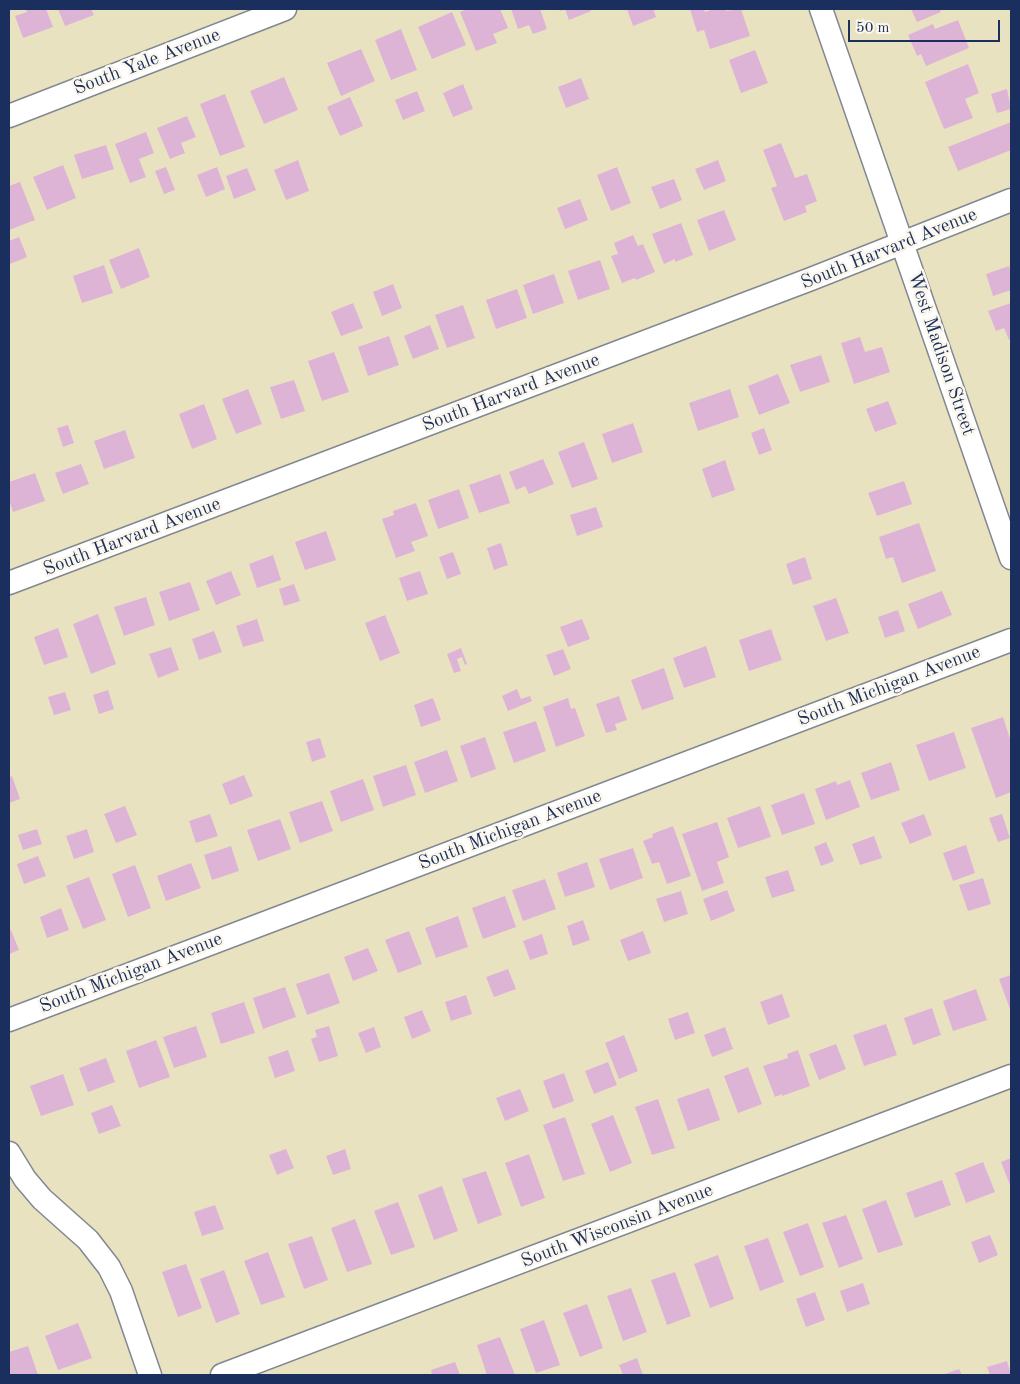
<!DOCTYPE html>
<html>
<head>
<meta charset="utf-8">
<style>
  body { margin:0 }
  #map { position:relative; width:1020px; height:1384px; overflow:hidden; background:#e9e2c1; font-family:"Old Standard TT",serif }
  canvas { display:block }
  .frame { position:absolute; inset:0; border:10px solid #1b2f5e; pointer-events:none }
  .scale { position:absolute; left:848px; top:20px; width:152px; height:22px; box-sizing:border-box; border:2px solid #1b2f5e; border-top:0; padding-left:6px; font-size:15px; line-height:18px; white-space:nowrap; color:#1b2f5e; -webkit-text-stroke:4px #fbf7ec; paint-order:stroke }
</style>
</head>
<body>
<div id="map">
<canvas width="1020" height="1384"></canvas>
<div class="frame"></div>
<div class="scale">50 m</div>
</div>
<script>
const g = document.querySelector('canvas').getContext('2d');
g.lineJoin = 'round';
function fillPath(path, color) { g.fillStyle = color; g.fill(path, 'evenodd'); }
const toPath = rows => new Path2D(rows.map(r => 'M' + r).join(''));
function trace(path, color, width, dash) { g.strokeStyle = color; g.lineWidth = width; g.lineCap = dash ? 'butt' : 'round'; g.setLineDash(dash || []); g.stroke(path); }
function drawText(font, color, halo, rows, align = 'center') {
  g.font = font + ' "Old Standard TT",serif'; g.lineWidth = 5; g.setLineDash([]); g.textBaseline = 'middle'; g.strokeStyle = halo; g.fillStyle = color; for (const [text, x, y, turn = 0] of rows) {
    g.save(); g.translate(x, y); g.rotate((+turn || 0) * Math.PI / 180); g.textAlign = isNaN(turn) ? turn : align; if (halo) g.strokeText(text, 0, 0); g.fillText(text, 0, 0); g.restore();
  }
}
fillPath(toPath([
  [26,9,46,9,53,27,23,38,15,16,27,12],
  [58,9,91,9,94,15,65,26],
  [468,9,500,9,508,28,493,34,497,43,476,51,460,12],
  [511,9,540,9,547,29,533,34,529,25,518,29],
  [559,9,590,9,591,11,569,20,565,9,560,11],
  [627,9,653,9,656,17,633,26],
  [690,9,704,9,705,12,714,9,726,9,726,11,741,9,750,36,710,49,704,30,697,32],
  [911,9,940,9,941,12,917,22],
  [452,12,466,45,432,59,418,27],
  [958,20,969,48,926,66,921,54,917,56,908,35,933,24,935,29],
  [401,29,417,70,391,80,375,40],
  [361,49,375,81,341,96,327,63],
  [755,50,768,83,741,93,729,60],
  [968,64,979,93,965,99,973,118,944,129,925,82],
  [284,77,298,110,264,124,250,91],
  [581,78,589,99,566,108,558,87],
  [463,84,473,109,453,117,443,93],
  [1007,89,1011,109,997,113,991,94],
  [417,91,425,111,403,120,395,100],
  [225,94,245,147,220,156,200,104],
  [350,97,363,126,340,136,327,107],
  [187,116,196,137,181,143,185,153,170,159,157,128],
  [1011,122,1011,150,958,171,948,147],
  [146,132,154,153,139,159,146,177,130,183,115,144],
  [781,143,795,178,807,174,817,201,805,206,807,212,784,221,771,188,777,186,763,150],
  [106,145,114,169,82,179,74,155],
  [298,160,309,191,286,200,274,170],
  [718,160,726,181,704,190,695,169],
  [63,165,76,198,47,210,33,177],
  [166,167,175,190,164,194,155,171],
  [217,167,225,189,206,197,197,175],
  [617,167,631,203,611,211,597,175],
  [247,168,256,190,234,199,226,176],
  [674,179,682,200,660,209,651,187],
  [20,182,35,220,9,230,9,186],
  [580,199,588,220,565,229,557,208],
  [724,210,736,240,709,251,697,220],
  [681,223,693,255,675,262,675,259,664,264,652,234],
  [633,235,638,246,643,244,655,272,636,280,635,278,622,283,611,256,618,254,614,243],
  [19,237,27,257,10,264,9,241],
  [139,248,150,277,121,289,109,260],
  [600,260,610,289,578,300,568,271],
  [104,265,113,293,82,303,73,276],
  [1009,266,1011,274,1011,290,993,296,986,274],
  [554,274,564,303,533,314,523,285],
  [393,284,402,308,382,316,373,292],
  [517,289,527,318,496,329,486,300],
  [353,303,363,328,341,336,331,312],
  [1011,303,1011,339,1009,340,1004,328,996,331,988,311],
  [463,305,475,338,447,348,435,315],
  [430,325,439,349,413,359,404,336],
  [389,336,399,365,368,376,358,347],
  [860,337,865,352,882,347,890,372,854,384,841,343],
  [334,352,349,392,322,401,308,361],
  [821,355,830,382,800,392,790,365],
  [778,374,790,403,759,415,748,386],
  [294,380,305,411,281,419,270,387],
  [248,389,262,424,236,434,222,399],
  [730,389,739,417,698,431,689,403],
  [888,401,897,424,875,432,866,409],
  [204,404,217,439,192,449,179,414],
  [633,423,643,452,612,463,602,434],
  [68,425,74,443,63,447,57,428],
  [764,428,772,450,759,455,751,433],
  [125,430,135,458,104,469,94,441],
  [584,442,598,479,572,488,558,452],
  [543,459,554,484,529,494,525,486,516,490,509,472],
  [725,460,735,490,712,498,702,469],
  [81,464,89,484,63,494,55,473],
  [35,473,45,501,13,512,9,499,9,482],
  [500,474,510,503,479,513,469,485],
  [904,481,912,504,877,516,868,493],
  [459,489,469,518,438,529,428,500],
  [416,503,428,536,411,542,415,551,396,558,382,519,394,515,393,511],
  [596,507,603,527,577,536,570,515],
  [919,523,936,571,902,583,893,557,886,559,879,537],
  [326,531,336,560,305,570,295,542],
  [501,543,508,565,494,570,487,548],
  [453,552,461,574,447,579,439,557],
  [273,555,281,580,257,588,249,564],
  [805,557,812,579,793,585,786,564],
  [231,571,241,595,216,605,206,581],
  [420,571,428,594,407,601,399,578],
  [190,582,200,610,169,621,159,592],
  [294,584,300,601,284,606,279,589],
  [942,591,952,615,918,629,908,604],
  [146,597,155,625,124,636,114,607],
  [836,598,849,633,826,641,813,606],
  [898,610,905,631,885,638,878,617],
  [98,614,116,664,91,674,73,624],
  [385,615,400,653,380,661,365,623],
  [257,619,264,641,243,647,236,626],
  [582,619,590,639,568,647,560,627],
  [58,628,68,657,44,665,34,637],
  [771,629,782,660,749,671,739,640],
  [214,631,222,652,199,660,192,639],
  [706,646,716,677,684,688,673,658],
  [171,647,179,670,158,678,149,654],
  [461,648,467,664,465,665,462,657,457,659,461,671,454,673,447,654],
  [563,649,571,669,554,676,546,655],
  [664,668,674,699,642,710,631,680],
  [517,689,521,699,530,696,532,701,508,711,502,696],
  [108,690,114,709,99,714,93,695],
  [65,692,71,710,54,715,48,697],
  [619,696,627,720,615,724,617,730,606,733,596,704],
  [433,698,441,720,421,727,414,705],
  [568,698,571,709,575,708,585,736,556,747,543,707],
  [1003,717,1011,742,1011,792,996,798,971,728],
  [536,721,546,751,514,763,503,732],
  [954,732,966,768,929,781,916,745],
  [485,737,496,769,471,778,460,746],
  [320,738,326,757,312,762,306,742],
  [447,750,458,781,425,793,414,762],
  [891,762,900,790,871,800,861,773],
  [406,765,416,795,383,807,373,776],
  [244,775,253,796,230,805,222,784],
  [12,776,20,799,9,803,9,778],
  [363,779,374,810,341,822,330,791],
  [850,780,860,807,826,820,815,789,836,781,837,785],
  [804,793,815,824,782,835,771,805],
  [322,801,333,831,300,843,289,812],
  [125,806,137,835,116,843,104,814],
  [760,806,771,837,738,848,727,818],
  [210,814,218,836,196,843,189,821],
  [924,814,932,835,910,844,901,823],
  [1002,814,1010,838,998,842,989,818],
  [280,819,291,849,258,861,247,830],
  [717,822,729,857,717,862,724,883,702,891,682,834],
  [673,826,691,876,667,884,659,862,652,864,643,841,653,837,652,834],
  [37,829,42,844,23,850,18,835],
  [87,829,94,852,74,859,66,836],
  [874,836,882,858,860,865,852,844],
  [826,842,834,861,821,866,814,847],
  [966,845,975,873,953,881,943,853],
  [231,846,239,871,212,880,204,855],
  [633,848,643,878,610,890,599,859],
  [38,856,46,876,24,884,17,864],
  [587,862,595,887,565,897,557,873],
  [191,863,201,888,166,901,157,876],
  [135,865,151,908,128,917,112,874],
  [788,870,795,891,772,898,765,877],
  [89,877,106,920,83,929,66,886],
  [983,878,991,904,968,911,959,885],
  [545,879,556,909,523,921,512,890],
  [727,890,735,911,711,921,703,899],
  [681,891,688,914,664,922,656,899],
  [505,896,516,927,483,939,472,908],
  [61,908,69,930,47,938,40,917],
  [458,916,468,947,436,958,425,928],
  [583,920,590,940,573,946,567,926],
  [11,930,19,950,9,954,9,931],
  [409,931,422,964,398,973,385,940],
  [643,931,651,953,628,961,620,940],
  [542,934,548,954,530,960,523,941],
  [368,948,378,971,353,981,344,957],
  [508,969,516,989,494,997,486,977],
  [329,973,340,1003,307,1015,296,984],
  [1011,975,1011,1012,999,979],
  [285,987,296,1017,263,1029,253,998],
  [976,989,987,1020,953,1031,943,1001],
  [782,994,790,1017,768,1025,760,1002],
  [466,995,472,1014,451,1021,445,1002],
  [244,1002,255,1033,221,1044,211,1013],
  [932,1008,941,1035,913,1045,904,1018],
  [422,1010,431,1031,412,1039,404,1017],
  [688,1012,695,1033,675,1040,668,1019],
  [886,1024,897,1055,864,1066,853,1035],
  [196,1026,207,1057,174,1068,163,1037],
  [329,1026,338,1056,319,1062,311,1039,317,1037,315,1030],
  [374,1027,381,1047,366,1053,358,1033],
  [725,1027,733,1049,712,1057,704,1035],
  [624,1035,638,1071,619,1079,605,1043],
  [156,1040,170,1077,139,1088,126,1051],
  [836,1044,846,1069,819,1080,809,1054],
  [288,1050,295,1071,275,1078,268,1057],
  [798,1050,810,1086,782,1096,782,1094,775,1097,763,1066,788,1058,787,1054],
  [106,1058,115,1082,88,1092,79,1068],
  [608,1062,617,1085,594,1094,585,1071],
  [748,1067,762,1104,738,1113,724,1076],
  [564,1073,574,1101,553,1109,543,1081],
  [63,1074,74,1105,41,1116,30,1086],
  [709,1088,720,1120,688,1131,677,1099],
  [520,1089,529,1111,505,1121,496,1098],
  [658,1099,675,1148,652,1155,635,1107],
  [112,1105,121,1126,99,1134,91,1113],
  [613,1115,632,1163,610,1172,591,1124],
  [565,1117,585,1174,563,1181,543,1125],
  [286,1149,294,1168,277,1175,269,1155],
  [345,1149,351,1169,333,1175,326,1156],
  [529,1154,545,1198,521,1207,505,1163],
  [1011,1158,1011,1188,1001,1162],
  [983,1162,995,1192,966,1203,955,1173],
  [486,1171,502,1215,478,1224,462,1179],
  [942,1180,951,1205,915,1218,906,1193],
  [442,1186,458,1231,434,1240,418,1195],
  [886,1200,903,1245,878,1253,862,1209],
  [398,1202,415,1247,391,1255,374,1211],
  [215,1205,224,1229,202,1236,194,1212],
  [846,1215,863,1259,839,1268,822,1223],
  [355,1219,372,1264,347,1272,331,1228],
  [808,1223,824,1267,800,1276,783,1232],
  [990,1235,998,1255,979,1263,971,1242],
  [312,1236,328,1280,304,1289,288,1244],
  [768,1238,784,1282,760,1291,744,1246],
  [268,1252,285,1297,261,1305,244,1261],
  [718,1255,734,1299,710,1308,694,1264],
  [186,1264,202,1308,178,1317,162,1272],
  [224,1270,240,1314,216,1323,200,1279],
  [675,1272,691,1316,667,1325,651,1280],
  [863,1283,870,1304,847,1312,840,1291],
  [631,1288,647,1332,623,1341,607,1296],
  [815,1292,825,1320,806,1327,796,1299],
  [587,1304,603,1348,580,1357,563,1313],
  [544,1320,560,1365,536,1373,520,1329],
  [78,1323,92,1358,58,1370,45,1336],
  [500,1337,515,1375,487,1375,477,1345],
  [28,1346,38,1375,9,1375,9,1352],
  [637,1358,643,1375,623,1375,619,1365],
  [1007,1361,1011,1375,990,1375,987,1367],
  [455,1362,460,1375,432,1375,431,1370],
  [959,1369,962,1375,942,1375]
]), '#deb4d6');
const minor = toPath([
  [821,9,1011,558],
  [9,116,285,9],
  [9,583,811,279,1011,200],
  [9,1020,1011,640],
  [9,1153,25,1179,42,1199,88,1240,109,1267,121,1291,150,1375],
  [222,1375,1011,1076]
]);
trace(minor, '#828890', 25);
trace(minor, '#fff', 22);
drawText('19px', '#1b2f5e', '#fbf7ec', [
  ["South Yale Avenue",147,62,-21],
  ["South Harvard Avenue",889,249,-22],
  ["West Madison Street",941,354,71],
  ["South Harvard Avenue",511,393,-21],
  ["South Harvard Avenue",132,537,-21],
  ["South Michigan Avenue",889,686,-21],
  ["South Michigan Avenue",510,830,-21],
  ["South Michigan Avenue",131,973,-21],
  ["South Wisconsin Avenue",617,1226,-21]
]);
</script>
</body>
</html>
